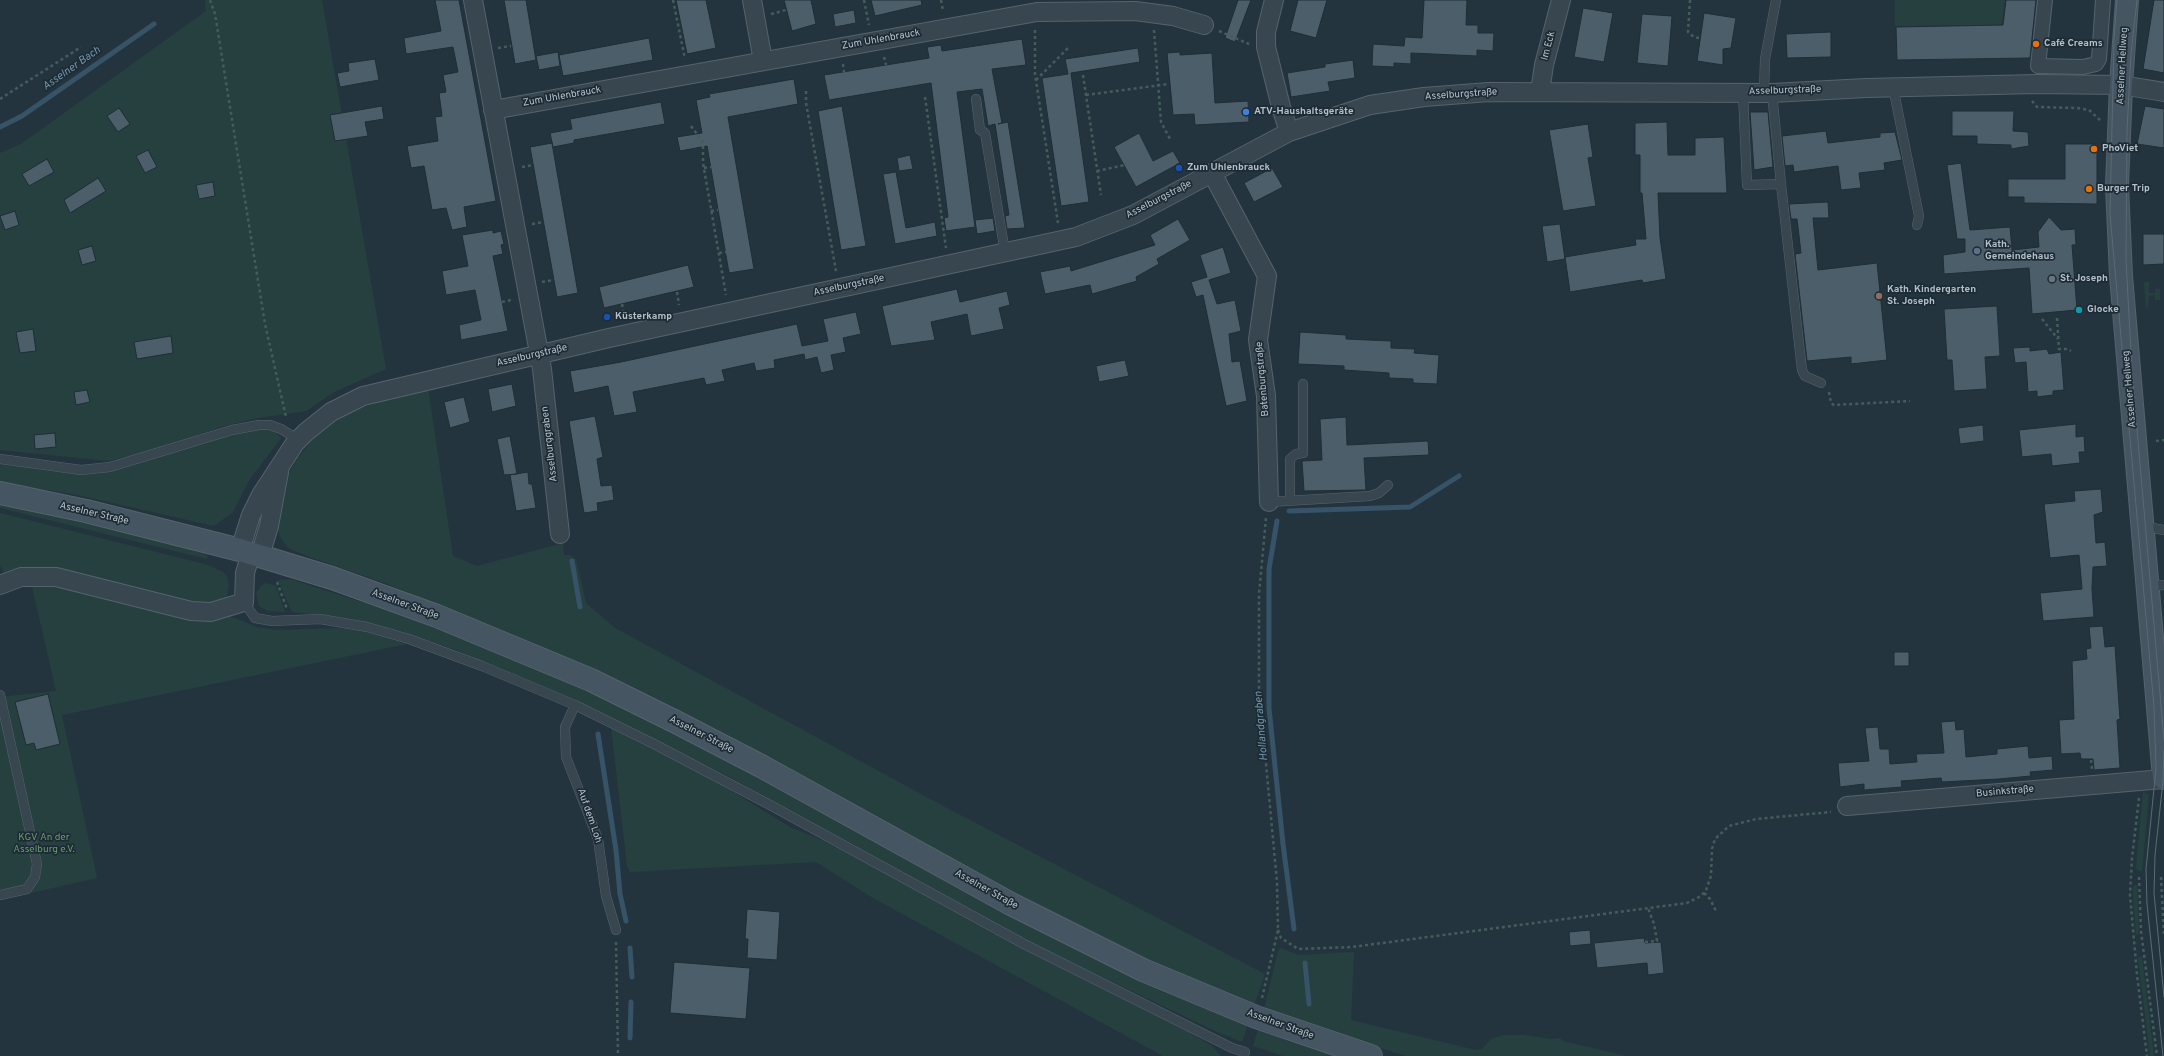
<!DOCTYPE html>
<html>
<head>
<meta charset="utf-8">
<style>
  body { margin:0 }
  canvas { display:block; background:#23343f }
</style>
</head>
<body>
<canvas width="2164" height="1056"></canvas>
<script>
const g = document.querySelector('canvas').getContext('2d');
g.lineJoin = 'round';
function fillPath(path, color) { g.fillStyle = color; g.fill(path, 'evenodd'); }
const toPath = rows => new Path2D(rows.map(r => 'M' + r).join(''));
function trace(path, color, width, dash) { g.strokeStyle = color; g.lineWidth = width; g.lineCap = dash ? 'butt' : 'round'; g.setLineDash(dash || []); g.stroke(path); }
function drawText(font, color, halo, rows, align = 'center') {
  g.font = font + ' Overpass,sans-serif'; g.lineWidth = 3.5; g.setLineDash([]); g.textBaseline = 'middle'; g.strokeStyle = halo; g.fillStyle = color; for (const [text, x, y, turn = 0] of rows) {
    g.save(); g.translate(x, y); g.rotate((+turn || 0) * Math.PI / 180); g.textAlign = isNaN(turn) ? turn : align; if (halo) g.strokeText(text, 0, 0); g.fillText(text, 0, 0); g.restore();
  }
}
fillPath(toPath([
  [205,0,322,0,386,369,334,392,306,411,258,418,225,426,152,450,109,461,0,450,0,153,21,144,206,11],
  [1895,0,2005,0,2002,25,1895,26],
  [2144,282,2149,282,2149,293,2155,293,2155,289,2160,289,2160,300,2155,300,2155,295,2149,296,2148,308,2146,307],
  [428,388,453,556,477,566,563,543,564,555,570,555,576,559,586,603,615,628,945,807,1265,974,1254,1006,1122,950,437,605,385,583,307,556,288,548,280,537,278,529,278,518,285,480,295,462,312,440,330,424,353,411,391,398],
  [266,429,274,431,281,438,250,479,233,512,214,526,73,494,0,483,0,463,48,471,71,473,122,468,236,433],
  [0,503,144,537,208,555,207,559,0,508],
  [0,513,208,565,223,572,227,576,229,586,226,599,213,608,4,573,0,565],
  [290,579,442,628,587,688,1248,1024,1242,1042,1213,1030,1043,949,722,773,559,694,456,650,403,632,351,619,292,612,278,580],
  [31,582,221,617,230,616,257,627,276,630,339,628,367,632,407,644,62,715,97,878,0,900,0,697,56,691],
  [266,583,276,586,285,612,268,611,259,606,256,593,261,586],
  [611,727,709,777,790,827,836,846,1019,947,1181,1027,1212,1046,1221,1056,1163,1056,873,898,816,862,630,872,627,866],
  [2143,791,2149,795,2142,871,2139,871,2136,868],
  [2137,885,2139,934,2136,935,2138,957,2142,957,2154,1056,2150,1056,2137,951,2133,896,2133,886],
  [1281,948,1298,955,1354,952,1351,1020,1476,1050,1482,1049,1491,1039,1504,1035,1524,1035,1551,1039,1560,1038,1563,1041,1626,1056,1406,1056,1355,1040,1264,1010,1278,951],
  [1259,1027,1341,1056,1283,1056,1253,1046]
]), '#25403e');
trace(toPath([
  [0,127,22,116,154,24],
  [1289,511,1410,507,1459,476],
  [1277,521,1269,569,1269,708,1283,844,1294,929],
  [572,561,580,607],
  [598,734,616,850,620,894,626,921],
  [630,948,632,977],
  [1305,963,1309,1004],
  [630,1038,631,1002]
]), '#375367', 5);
const building = toPath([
  [435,0,459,0,496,201,464,207,467,227,452,230,446,208,432,210,424,166,411,168,407,146,438,141,435,117,442,116,439,93,446,92,443,75,458,72,453,47,406,54,404,38,441,31,435,0],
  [504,0,526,0,536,60,515,64,504,0],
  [676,0,706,0,716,48,687,54,676,0],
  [784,0,811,0,816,24,792,31,784,0],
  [871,0,921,0,922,5,875,16,871,0],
  [1238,0,1251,0,1235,42,1225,38,1238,0],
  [1298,0,1327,0,1316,38,1290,31,1298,0],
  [1424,0,1467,0,1466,25,1478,25,1478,33,1494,33,1493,51,1477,50,1477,56,1411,53,1411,64,1394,63,1394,67,1372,66,1373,44,1404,46,1405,37,1422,38,1424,0],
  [2006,0,2036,0,2030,58,1897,60,1896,27,2003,25,2006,0],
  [2154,0,2164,0,2164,73,2143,69,2154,0],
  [1583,8,1613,13,1604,62,1574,57,1583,8],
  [854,10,856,23,835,27,833,14,854,10],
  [1704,13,1736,18,1731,48,1723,49,1723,65,1697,61,1704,13],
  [1642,14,1672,16,1668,66,1637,63,1642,14],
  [1831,32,1831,57,1787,58,1786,34,1831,32],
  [649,38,653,60,563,76,559,55,649,38],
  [1022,39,1026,65,992,69,1002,123,998,124,1008,122,1025,228,1007,229,1005,216,1009,215,995,124,988,126,982,89,957,92,975,227,946,231,944,218,948,217,931,83,829,100,824,75,929,58,927,47,941,45,942,51,1022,39],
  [1138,48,1140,62,1071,73,1089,202,1061,206,1042,78,1068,74,1065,59,1138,48],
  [558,52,560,66,539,70,536,56,558,52],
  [1180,52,1180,55,1212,53,1215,103,1248,101,1249,122,1195,125,1194,114,1173,115,1167,53,1180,52],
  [375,59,379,80,340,87,337,73,349,71,348,63,375,59],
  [1353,60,1355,78,1328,82,1330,91,1291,97,1287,73,1325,67,1325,64,1353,60],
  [794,79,798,104,728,117,754,269,729,273,707,146,680,151,677,137,702,133,696,100,710,97,709,94,794,79],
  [661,102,665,124,574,140,574,143,553,147,550,133,572,129,570,119,661,102],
  [382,106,384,119,365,122,368,136,335,141,330,115,382,106],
  [842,106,866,246,841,250,818,111,842,106],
  [2145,106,2164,109,2164,148,2137,144,2145,106],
  [119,108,130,124,118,132,107,116,119,108],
  [1952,111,2014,111,2013,131,2028,132,2029,146,2011,149,2011,145,1977,144,1977,136,1952,136,1952,111],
  [1750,112,1768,112,1773,167,1754,170,1750,112],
  [1667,122,1668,155,1695,155,1695,138,1724,137,1727,193,1658,193,1660,238,1666,279,1643,283,1642,280,1570,292,1565,257,1636,245,1635,239,1646,239,1642,193,1640,193,1640,155,1635,155,1635,123,1667,122],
  [1588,124,1593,157,1588,158,1596,206,1563,211,1549,130,1588,124],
  [1826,131,1828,143,1880,137,1880,133,1895,132,1902,160,1884,163,1885,170,1859,173,1861,188,1841,190,1838,166,1794,172,1793,165,1785,166,1782,136,1826,131],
  [1139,133,1153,161,1173,151,1180,163,1136,187,1114,147,1139,133],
  [552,143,578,293,557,297,530,147,552,143],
  [2065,144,2097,144,2097,204,2024,203,2024,197,2008,197,2008,179,2065,179,2065,144],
  [148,150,157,167,145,173,136,156,148,150],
  [910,155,913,169,899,171,897,158,910,155],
  [47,159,54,172,29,186,22,174,47,159],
  [1961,163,1970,230,2010,227,2012,250,2039,247,2038,232,2049,217,2061,230,2075,229,2076,245,2072,245,2077,310,2032,314,2029,268,1944,274,1943,255,1965,252,1965,239,1957,239,1947,165,1961,163],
  [1272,168,1283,187,1254,202,1244,183,1272,168],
  [896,172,906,228,935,222,937,236,895,244,883,174,896,172],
  [98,178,106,191,70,213,64,200,98,178],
  [213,182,215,196,199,199,196,185,213,182],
  [1828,202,1829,218,1813,218,1818,270,1877,263,1887,360,1851,364,1851,357,1807,361,1795,254,1801,253,1797,219,1791,219,1789,204,1828,202],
  [15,211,19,225,5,230,0,216,15,211],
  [993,218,995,231,977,234,975,220,993,218],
  [1178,219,1190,240,1157,259,1159,264,1136,277,1137,281,1092,294,1090,285,1045,294,1040,272,1070,266,1071,271,1155,245,1150,235,1178,219],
  [1560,224,1565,259,1547,262,1542,226,1560,224],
  [493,230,493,233,501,231,504,244,501,245,503,254,493,256,508,331,461,340,459,325,481,320,475,290,446,295,442,271,468,266,462,235,493,230],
  [2143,234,2164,234,2164,264,2143,265,2143,234],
  [92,246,96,261,82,265,78,250,92,246],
  [1223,247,1231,273,1209,280,1217,304,1235,300,1241,331,1229,334,1232,362,1240,361,1247,401,1226,406,1203,295,1196,297,1191,282,1207,277,1200,255,1223,247],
  [688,265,694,287,604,308,599,287,688,265],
  [957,289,960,302,1007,291,1010,305,999,308,1004,329,971,336,967,314,931,322,935,340,891,346,882,306,957,289],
  [1997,306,2000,356,1985,357,1987,389,1954,391,1952,360,1947,360,1944,309,1997,306],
  [856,312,861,334,843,338,846,352,831,355,834,370,821,373,817,357,805,360,804,354,774,360,775,368,756,371,754,363,722,370,725,381,706,385,704,378,633,392,637,412,614,416,608,386,574,393,570,371,621,362,797,324,802,346,828,341,823,319,856,312],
  [33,329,36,351,20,353,16,332,33,329],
  [1300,332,1346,335,1346,339,1391,341,1391,348,1415,349,1414,353,1439,355,1437,384,1413,383,1413,379,1389,378,1389,373,1344,370,1344,366,1298,364,1300,332],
  [171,336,173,353,137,359,134,342,171,336],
  [2030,347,2030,351,2047,349,2049,354,2061,352,2064,390,2053,391,2053,395,2037,397,2037,391,2028,392,2026,362,2015,363,2013,348,2030,347],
  [1125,360,1129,376,1099,382,1096,366,1125,360],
  [512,384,516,406,492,412,488,389,512,384],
  [87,390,90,402,76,405,74,392,87,390],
  [464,397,470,422,450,428,444,402,464,397],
  [595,416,603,457,597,459,601,486,612,485,614,500,597,503,598,511,584,513,569,421,595,416],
  [1346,417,1347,445,1428,441,1429,455,1364,458,1366,490,1304,491,1302,461,1322,460,1320,419,1346,417],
  [2076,424,2076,437,2084,436,2085,452,2079,452,2080,463,2052,466,2051,454,2022,457,2019,430,2076,424],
  [1983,425,1984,441,1960,444,1958,428,1983,425],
  [55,433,56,447,35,449,34,435,55,433],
  [510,436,517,474,504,475,497,439,510,436],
  [528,472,529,484,532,484,536,508,516,511,510,475,528,472],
  [2101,489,2103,512,2094,515,2096,543,2105,542,2107,566,2093,567,2092,589,2094,617,2043,621,2040,593,2082,589,2079,555,2050,558,2044,504,2075,501,2074,491,2101,489],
  [2103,626,2105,647,2115,646,2120,719,2117,720,2120,768,2094,770,2093,759,2081,759,2080,753,2061,754,2059,720,2074,719,2072,661,2087,659,2086,649,2091,648,2089,627,2103,626],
  [1894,652,1909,652,1909,666,1894,666,1894,652],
  [48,694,60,744,36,750,34,743,26,745,15,702,48,694],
  [1955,721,1956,730,1964,729,1966,757,1997,754,1997,749,2028,746,2029,758,2052,756,2053,770,2030,772,2031,776,1999,779,1942,782,1941,778,1901,781,1902,787,1864,790,1864,784,1840,787,1838,763,1869,761,1865,728,1878,727,1880,749,1889,749,1890,764,1917,762,1916,754,1944,753,1941,722,1955,721],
  [747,909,780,912,777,960,747,958,748,939,745,939,747,909],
  [1590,930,1591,944,1570,946,1569,932,1590,930],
  [1644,938,1645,943,1661,942,1664,973,1648,975,1647,963,1597,968,1594,943,1644,938],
  [674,962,750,968,746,1019,670,1013,674,962]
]);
fillPath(building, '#4c5e6a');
trace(building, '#1f2d36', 1);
const service = toPath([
  [1893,87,1919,216,1917,225],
  [1764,92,1765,59,1776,0],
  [1743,93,1747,185,1781,184,1772,93],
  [976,99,980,130,985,133,1005,252],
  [1781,184,1802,370,1805,376,1821,383],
  [0,459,81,470,110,467,232,430,259,425,270,425,281,429,299,440],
  [1290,501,1290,459,1296,454,1303,453,1303,384],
  [1269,502,1370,496,1379,493,1388,485],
  [2142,526,2164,530],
  [2147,587,2164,585],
  [244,602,255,618,272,621,320,619,367,627,409,639,482,666,575,705,656,745,770,805,1024,944,1232,1048,1245,1052,1243,1056],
  [0,695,37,864,35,877,27,889,0,895],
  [575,705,565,727,566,757,598,839,606,896,616,930]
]);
const pedestrian = toPath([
  [2045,0,2038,66,2083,67,2096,64,2099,59,2103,0]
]);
const minor = toPath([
  [473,0,542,369,560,534],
  [752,0,763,61],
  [1274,0,1266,32,1266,47,1281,107,1289,132],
  [1540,92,1544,65,1561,0],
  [493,110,1037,12,1135,11,1173,16,1204,25],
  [1212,173,1267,276,1258,340,1266,396,1269,502],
  [240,550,251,515,261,495,295,443,306,432,331,412,363,396,609,338,1076,237,1133,215,1289,132,1370,105,1424,97,1489,92,1772,93,1866,88,2037,84,2121,85,2164,92],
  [260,556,269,526,279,472],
  [0,585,21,577,56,577,191,611,211,612,244,602,245,573,251,553],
  [1847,806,2164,779]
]);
const secondary = toPath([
  [2127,0,2121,85,2117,186,2121,276,2164,778],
  [0,493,86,511,240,550,332,578,437,616,591,680,676,722,761,766,1011,904,1143,970,1256,1017,1371,1056]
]);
trace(service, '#56636d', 10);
trace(pedestrian, '#56636d', 16);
trace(minor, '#56636d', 20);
trace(secondary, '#56636d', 24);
trace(toPath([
  [210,0,215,14,265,324,286,417],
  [673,0,685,59],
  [864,0,869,25],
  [941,0,943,11],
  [1690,0,1688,32,1694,37,1699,38],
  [771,14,786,10],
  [1035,30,1035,74,1058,223],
  [1154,30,1161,122,1170,139],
  [1219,31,1249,44],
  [498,48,511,46],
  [884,57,886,65],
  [843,64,844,72],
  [1083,75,1101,195],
  [1036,80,1068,48],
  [806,91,806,103,836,271],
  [1086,95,1169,84],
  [925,97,946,248],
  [0,99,81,47],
  [2032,101,2037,107,2077,108,2089,110,2101,121],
  [691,126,703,142,703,163,726,295],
  [522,167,533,165],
  [704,168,711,167],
  [1097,171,1125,165],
  [711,211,718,210],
  [532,224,544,222],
  [719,253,726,252],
  [542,282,554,280],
  [677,292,679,305],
  [502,302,511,300],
  [622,304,624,316],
  [2057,318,2059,349,2066,349,2071,351],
  [2042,319,2058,339],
  [1829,392,1831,403,1834,405,1910,401],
  [2156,441,2164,440],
  [277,582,287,609],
  [2091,760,2092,769],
  [2139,798,2132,858,2130,895,2137,975,2147,1056],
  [2139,877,2141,931,2157,1056],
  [2161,877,2164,936],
  [1704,893,1710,899,1716,911],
  [1278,930,1281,938,1298,949,1352,947,1687,903,1701,896,1706,890,1711,876,1712,849,1715,839,1729,826,1756,819,1831,812],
  [616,942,618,1056],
  [1645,942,1657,941,1654,924,1648,908],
  [1262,998,1278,930,1277,882,1259,689,1259,594,1266,518]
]), '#445c5a', 2.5, [3, 3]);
trace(service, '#38464f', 9);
trace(pedestrian, '#38464f', 14);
trace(minor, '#38464f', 18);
trace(secondary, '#455562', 22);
trace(toPath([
  [2117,0,2114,39,2110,214,2154,707,2156,768,2146,869,2147,904,2163,1056],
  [2137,0,2131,54,2127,130,2126,260,2132,372,2164,740],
  [2164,750,2163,781,2155,855,2154,893,2164,997]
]), '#596b76', 1);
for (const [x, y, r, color] of [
  [2036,44,4,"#e8710a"],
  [1246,112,4,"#3f7fe0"],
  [2094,149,4,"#e8710a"],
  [1179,168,4,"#1a4fb4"],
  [2089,189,4,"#e8710a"],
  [1977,251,4,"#5c6f8a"],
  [2052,279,4,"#6b7280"],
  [1879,296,4,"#8d6e63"],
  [2079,310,4,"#0f9aa8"],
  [607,317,4,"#1a4fb4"]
]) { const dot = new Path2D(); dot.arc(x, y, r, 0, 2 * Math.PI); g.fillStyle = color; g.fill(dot); trace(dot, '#1d2b34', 1.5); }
drawText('10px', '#b4c0ca', '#1d2b34', [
  ["Zum Uhlenbrauck",881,40,-10],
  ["Im Eck",1549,46,-75],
  ["Asselner Hellweg",2123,66,-87],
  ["Asselburgstraße",1785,91,-2],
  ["Asselburgstraße",1461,95,-4],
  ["Zum Uhlenbrauck",562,97,-10],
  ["Asselburgstraße",1159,200,-27],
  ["Asselburgstraße",849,286,-12],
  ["Asselburgstraße",532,356,-13],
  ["Batenburgstraße",1263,379,-95],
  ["Asselner Hellweg",2130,389,-95],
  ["Asselburggraben",550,444,-97],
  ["Asselner Straße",94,514,13],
  ["Asselner Straße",405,605,20],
  ["Asselner Straße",701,735,27],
  ["Businkstraße",2005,792,-5],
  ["Auf dem Loh",589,816,71],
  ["Asselner Straße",986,890,29],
  ["Asselner Straße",1280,1025,20]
]);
drawText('bold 10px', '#b4c0ca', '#1d2b34', [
  ["Café Creams",2044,44],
  ["ATV-Haushaltsgeräte",1254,112],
  ["PhoViet",2102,149],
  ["Zum Uhlenbrauck",1187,168],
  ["Burger Trip",2097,189],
  ["Kath.",1985,245],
  ["Gemeindehaus",1985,257],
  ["St. Joseph",2060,279],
  ["Kath. Kindergarten",1887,290],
  ["St. Joseph",1887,302],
  ["Glocke",2087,310],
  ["Küsterkamp",615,317]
], 'left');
drawText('10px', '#6a9c6c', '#1d2b34', [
  ["KGV An der",44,838],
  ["Asselburg e.V.",44,850]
]);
drawText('italic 11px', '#7397ae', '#1d2b34', [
  ["Asselner Bach",72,69,-35],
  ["Hollandgraben",1262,726,-95]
]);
</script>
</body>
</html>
